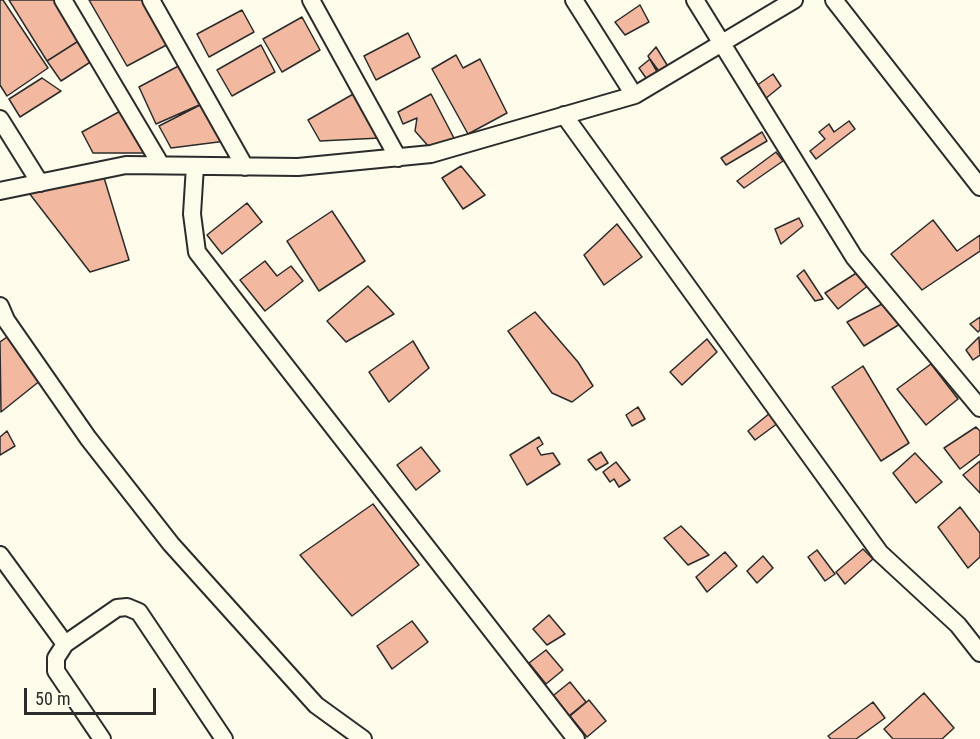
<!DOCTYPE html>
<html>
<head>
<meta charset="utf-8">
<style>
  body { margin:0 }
  #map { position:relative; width:980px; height:739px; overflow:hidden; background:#fdfbea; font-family:"Roboto Condensed",sans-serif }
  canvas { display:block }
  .scale { position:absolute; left:24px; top:688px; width:132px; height:27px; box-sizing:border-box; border:3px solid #2b2b2b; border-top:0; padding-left:8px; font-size:18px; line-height:21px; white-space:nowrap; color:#2b2b2b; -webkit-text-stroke:4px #fdfbea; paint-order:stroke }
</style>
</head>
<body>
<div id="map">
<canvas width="980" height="739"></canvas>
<div class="scale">50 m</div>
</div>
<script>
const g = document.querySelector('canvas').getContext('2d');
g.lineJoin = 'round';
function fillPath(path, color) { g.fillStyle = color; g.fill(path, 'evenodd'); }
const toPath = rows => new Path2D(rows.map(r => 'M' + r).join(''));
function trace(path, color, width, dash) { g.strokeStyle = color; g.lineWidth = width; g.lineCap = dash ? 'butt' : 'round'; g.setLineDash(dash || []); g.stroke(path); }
const building = toPath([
  [0,0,3,0,48,68,7,96,0,85,0,0],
  [9,0,55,0,80,40,47,61,9,0],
  [89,0,150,0,174,41,127,66,89,0],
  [640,5,649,22,625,35,615,22,640,5],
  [242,10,254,32,209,57,197,34,242,10],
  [302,17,320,50,282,72,263,39,302,17],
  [408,33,420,57,376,80,364,56,408,33],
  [80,40,92,61,61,81,47,61,80,40],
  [261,45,275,72,232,96,217,70,261,45],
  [656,47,669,68,659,75,648,56,656,47],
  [456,55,463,68,480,59,507,113,468,134,432,69,456,55],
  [650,59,666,81,653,88,639,68,650,59],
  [184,63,206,102,156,124,139,87,184,63],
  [773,74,781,86,765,99,756,86,773,74],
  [42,78,61,91,20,117,9,99,42,78],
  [355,93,380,138,320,141,308,120,355,93],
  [431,94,455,140,430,148,415,131,417,118,403,124,398,112,431,94],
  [206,102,226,141,171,148,159,126,206,102],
  [124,109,148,153,93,153,82,132,124,109],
  [849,121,855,129,816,159,810,151,825,139,819,132,829,124,834,132,849,121],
  [762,132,767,141,726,165,721,158,762,132],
  [776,152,783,161,744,188,737,181,776,152],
  [461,166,485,195,463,209,442,178,461,166],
  [102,171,129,260,90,272,29,193,102,171],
  [247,203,262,222,222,254,207,235,247,203],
  [332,211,365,261,319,291,287,241,332,211],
  [799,218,803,226,781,244,775,229,799,218],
  [933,220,957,251,980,235,980,251,922,290,891,254,933,220],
  [617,224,642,257,604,285,584,255,617,224],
  [265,261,277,276,291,266,303,281,265,311,240,280,265,261],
  [804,270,823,299,815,301,797,276,804,270],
  [858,272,869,285,838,309,825,293,858,272],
  [368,286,394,314,346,342,327,321,368,286],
  [884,303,900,324,864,346,847,322,884,303],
  [535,312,578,362,593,386,572,402,552,393,508,331,535,312],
  [980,317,980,330,978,332,970,324,980,317],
  [7,337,41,380,1,412,0,342,7,337],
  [979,337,980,355,973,360,966,350,979,337],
  [707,339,717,352,682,385,670,372,707,339],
  [413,341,429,368,389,402,369,372,413,341],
  [931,364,958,399,926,425,897,389,931,364],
  [863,366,909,443,881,461,832,387,863,366],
  [638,407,645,419,632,426,626,415,638,407],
  [770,413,778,423,755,440,748,431,770,413],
  [976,427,980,431,980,454,960,469,944,448,976,427],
  [7,431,15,446,0,455,0,437,7,431],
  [539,437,543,444,537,448,541,455,553,453,560,464,527,485,510,455,539,437],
  [421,447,440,471,416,490,397,465,421,447],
  [601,452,608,463,596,470,588,460,601,452],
  [915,453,942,482,916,503,893,473,915,453],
  [980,461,980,493,963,475,980,461],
  [616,462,630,480,619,487,614,479,610,482,603,472,616,462],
  [373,504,419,565,352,616,300,555,373,504],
  [960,507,980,533,980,557,968,568,938,527,960,507],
  [681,526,709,555,688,565,664,538,681,526],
  [863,549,873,559,845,584,836,572,863,549],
  [817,550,835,574,825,581,808,557,817,550],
  [725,552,737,566,707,592,696,577,725,552],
  [763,556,773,568,757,583,747,571,763,556],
  [549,615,565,634,547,645,533,629,549,615],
  [412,621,428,642,392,669,377,646,412,621],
  [546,650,563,670,546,684,529,663,546,650],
  [570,682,586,702,564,720,549,699,570,682],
  [924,693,954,728,942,739,893,739,884,729,924,693],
  [589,700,606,721,587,737,570,716,589,700],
  [873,702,885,718,856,739,831,739,828,736,873,702]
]);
fillPath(building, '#f2b8a0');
trace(building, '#2b2b2b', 1.5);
const street = toPath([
  [63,0,161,165],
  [151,0,245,167],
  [311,0,398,158],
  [574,0,634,95],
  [695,0,854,257,980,408],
  [834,0,980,187],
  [564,115,880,553,958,625,980,653],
  [0,119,40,183],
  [195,166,192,214,197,252,576,739],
  [0,191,126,165,298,167,431,154,635,95,794,0],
  [0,306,6,320,88,438,171,544,316,705,363,739],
  [0,555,65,644],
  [102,739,56,671,56,658,65,644,117,608,127,607,139,612,224,739]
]);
trace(street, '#2b2b2b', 20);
trace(street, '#fdfbea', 16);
</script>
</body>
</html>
